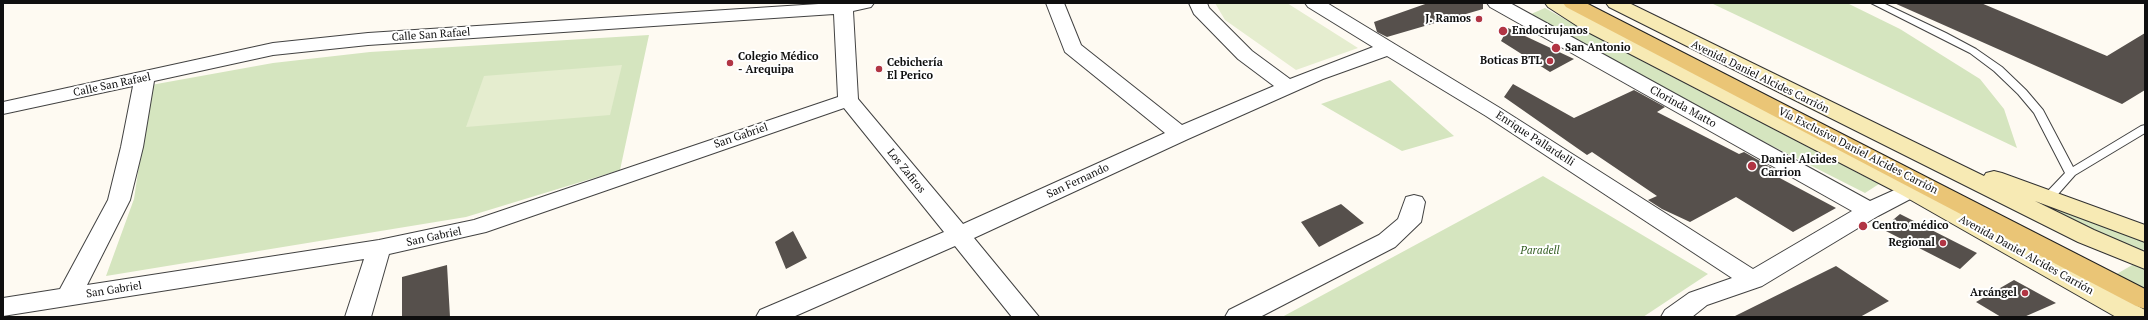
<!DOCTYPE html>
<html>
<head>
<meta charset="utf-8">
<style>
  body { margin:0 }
  #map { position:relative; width:2148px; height:320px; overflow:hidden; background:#fefaf2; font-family:"PT Serif",serif }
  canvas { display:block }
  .frame { position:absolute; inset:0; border:4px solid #0f0f0f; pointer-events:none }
</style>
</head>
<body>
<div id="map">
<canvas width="2148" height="320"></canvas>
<div class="frame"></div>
</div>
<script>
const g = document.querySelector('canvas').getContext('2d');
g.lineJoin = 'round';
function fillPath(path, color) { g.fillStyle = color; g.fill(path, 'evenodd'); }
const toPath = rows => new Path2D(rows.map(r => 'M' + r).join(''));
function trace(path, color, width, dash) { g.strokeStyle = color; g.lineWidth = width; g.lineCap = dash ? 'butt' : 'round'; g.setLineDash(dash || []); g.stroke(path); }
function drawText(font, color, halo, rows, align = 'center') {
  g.font = font + ' "PT Serif",serif'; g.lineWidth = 4; g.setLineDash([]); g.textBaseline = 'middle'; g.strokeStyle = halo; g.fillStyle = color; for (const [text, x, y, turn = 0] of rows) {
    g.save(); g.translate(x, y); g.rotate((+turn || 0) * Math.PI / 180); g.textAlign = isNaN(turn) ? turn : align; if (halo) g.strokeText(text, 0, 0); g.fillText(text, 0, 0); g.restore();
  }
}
fillPath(toPath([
  [1711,3,1847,3,1900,29,1980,79,2004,109,2017,148],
  [1545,8,1609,44,1879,184,1865,193,1721,120,1531,14],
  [649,35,620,170,466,217,106,276,134,199,151,85,273,63,370,52],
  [1390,80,1454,136,1402,151,1321,104],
  [1543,176,1708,274,1643,317,1282,317],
  [2050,207,2072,213,2145,242,2145,248,2142,251,2104,236,2046,208],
  [2134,264,2145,269,2145,306,2101,283]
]), '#d5e5bf');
fillPath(toPath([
  [1215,3,1287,3,1358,48,1296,70,1225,20],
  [622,65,610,115,466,127,484,76]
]), '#e5edcf');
fillPath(toPath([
  [1428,3,1483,3,1483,9,1387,37,1377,32,1374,22],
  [1894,3,1981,3,2107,56,2145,33,2145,90,2122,104],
  [1508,28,1574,59,1550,72,1501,41],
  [1513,84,1574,118,1634,90,1665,107,1657,112,1739,154,1744,152,1781,173,1776,176,1836,208,1793,232,1736,197,1690,222,1662,209,1648,200,1657,196,1592,152,1587,155,1504,97],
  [1341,204,1364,223,1319,247,1301,222],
  [1900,214,1977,253,1960,269,1882,229],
  [793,231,807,258,786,269,775,242],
  [447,265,450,317,402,317,402,277],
  [1836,266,1889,301,1860,317,1733,317],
  [2014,280,2056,303,2024,317,2001,317,1976,302]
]), '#56504c');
const service = toPath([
  [1871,3,1883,3,1946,33,1976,49,2002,67,2026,90,2043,110,2073,167,2141,126,2145,125,2145,133,2075,175,2052,201,2044,201,2042,198,2044,195,2065,173,2034,113,2018,94,1994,71,1970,53,1871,3]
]);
const minor = toPath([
  [834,3,874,3,871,7,853,11,858,99,963,224,1165,133,1065,52,1046,3,1064,3,1081,45,1182,125,1274,86,1238,59,1194,14,1189,3,1207,3,1209,8,1252,51,1290,79,1373,47,1308,7,1305,3,1327,3,1500,108,1753,269,1852,211,1490,7,1487,3,1510,3,1870,201,1910,183,1918,185,1921,190,1918,195,1878,216,1762,286,1707,305,1692,317,1661,317,1665,310,1689,293,1732,278,1486,116,1387,56,1323,79,1188,139,974,238,1039,317,1012,317,955,246,793,317,756,317,760,310,944,232,844,108,486,232,389,254,371,317,345,317,364,259,3,316,3,298,60,289,108,200,121,147,133,86,3,114,3,102,273,43,368,33,834,3],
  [834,14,838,97,474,220,379,240,87,285,130,200,143,147,154,81,273,55,368,45,834,14],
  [1414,195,1422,197,1425,202,1421,222,1395,247,1260,317,1225,317,1229,310,1379,235,1398,219,1406,197,1414,195]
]);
const secondary = toPath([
  [1545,3,1567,3,1596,21,1918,185,2145,310,2145,317,2116,317,1902,195,1582,29,1548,7,1545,3],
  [1606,3,1629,3,1984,176,1986,173,1994,171,2002,173,2145,225,2145,242,2035,201,2094,230,2145,252,2145,269,2078,242,1609,7,1606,3]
]);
const primary = toPath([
  [1563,3,1586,3,2145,289,2145,309,2136,306,1566,7,1563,3]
]);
trace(service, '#424242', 2);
trace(minor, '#424242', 2);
trace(secondary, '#313131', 2);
trace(primary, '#202020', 2);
fillPath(service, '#fff');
fillPath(minor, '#fff');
fillPath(secondary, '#f7eab4');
fillPath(primary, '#eac576');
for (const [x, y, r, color] of [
  [1479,19,4,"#b13544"],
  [1503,31,5,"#b13544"],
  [1556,48,5,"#b13544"],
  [1550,61,4,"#b13544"],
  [730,63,4,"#b13544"],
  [879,69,4,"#b13544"],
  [1752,166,5,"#b13544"],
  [1863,226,5,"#b13544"],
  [1943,243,4,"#b13544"],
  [2025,293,4,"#b13544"]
]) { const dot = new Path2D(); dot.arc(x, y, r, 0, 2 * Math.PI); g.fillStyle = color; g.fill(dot); trace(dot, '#fff', 1.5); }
drawText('bold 11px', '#0f0f0f', '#fff', [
  ["J. Ramos",1471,19,"right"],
  ["Endocirujanos",1512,31],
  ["San Antonio",1565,48],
  ["Colegio Médico",738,57],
  ["- Arequipa",738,70],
  ["Boticas BTL",1542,61,"right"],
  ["Cebichería",887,63],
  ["El Perico",887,76],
  ["Daniel Alcides",1761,160],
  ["Carrion",1761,173],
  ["Centro médico",1872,226],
  ["Regional",1935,243,"right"],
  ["Arcángel",2017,293,"right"]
], 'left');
drawText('11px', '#0f0f0f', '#fff', [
  ["Calle San Rafael",431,35,-4],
  ["Avenida Daniel Alcides Carrión",1760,77,26],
  ["Calle San Rafael",112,85,-12],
  ["Clorinda Matto",1683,107,29],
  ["San Gabriel",741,136,-19],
  ["Enrique Pallardelli",1535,139,33],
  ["Vía Exclusiva Daniel Alcides Carrión",1858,151,27],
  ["Los Zafiros",906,171,51],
  ["San Fernando",1078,181,-25],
  ["San Gabriel",434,237,-12],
  ["Avenida Daniel Alcides Carrión",2026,255,29],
  ["San Gabriel",114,290,-9]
]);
drawText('italic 11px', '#366025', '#fff', [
  ["Paradell",1540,251]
]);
</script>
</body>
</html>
